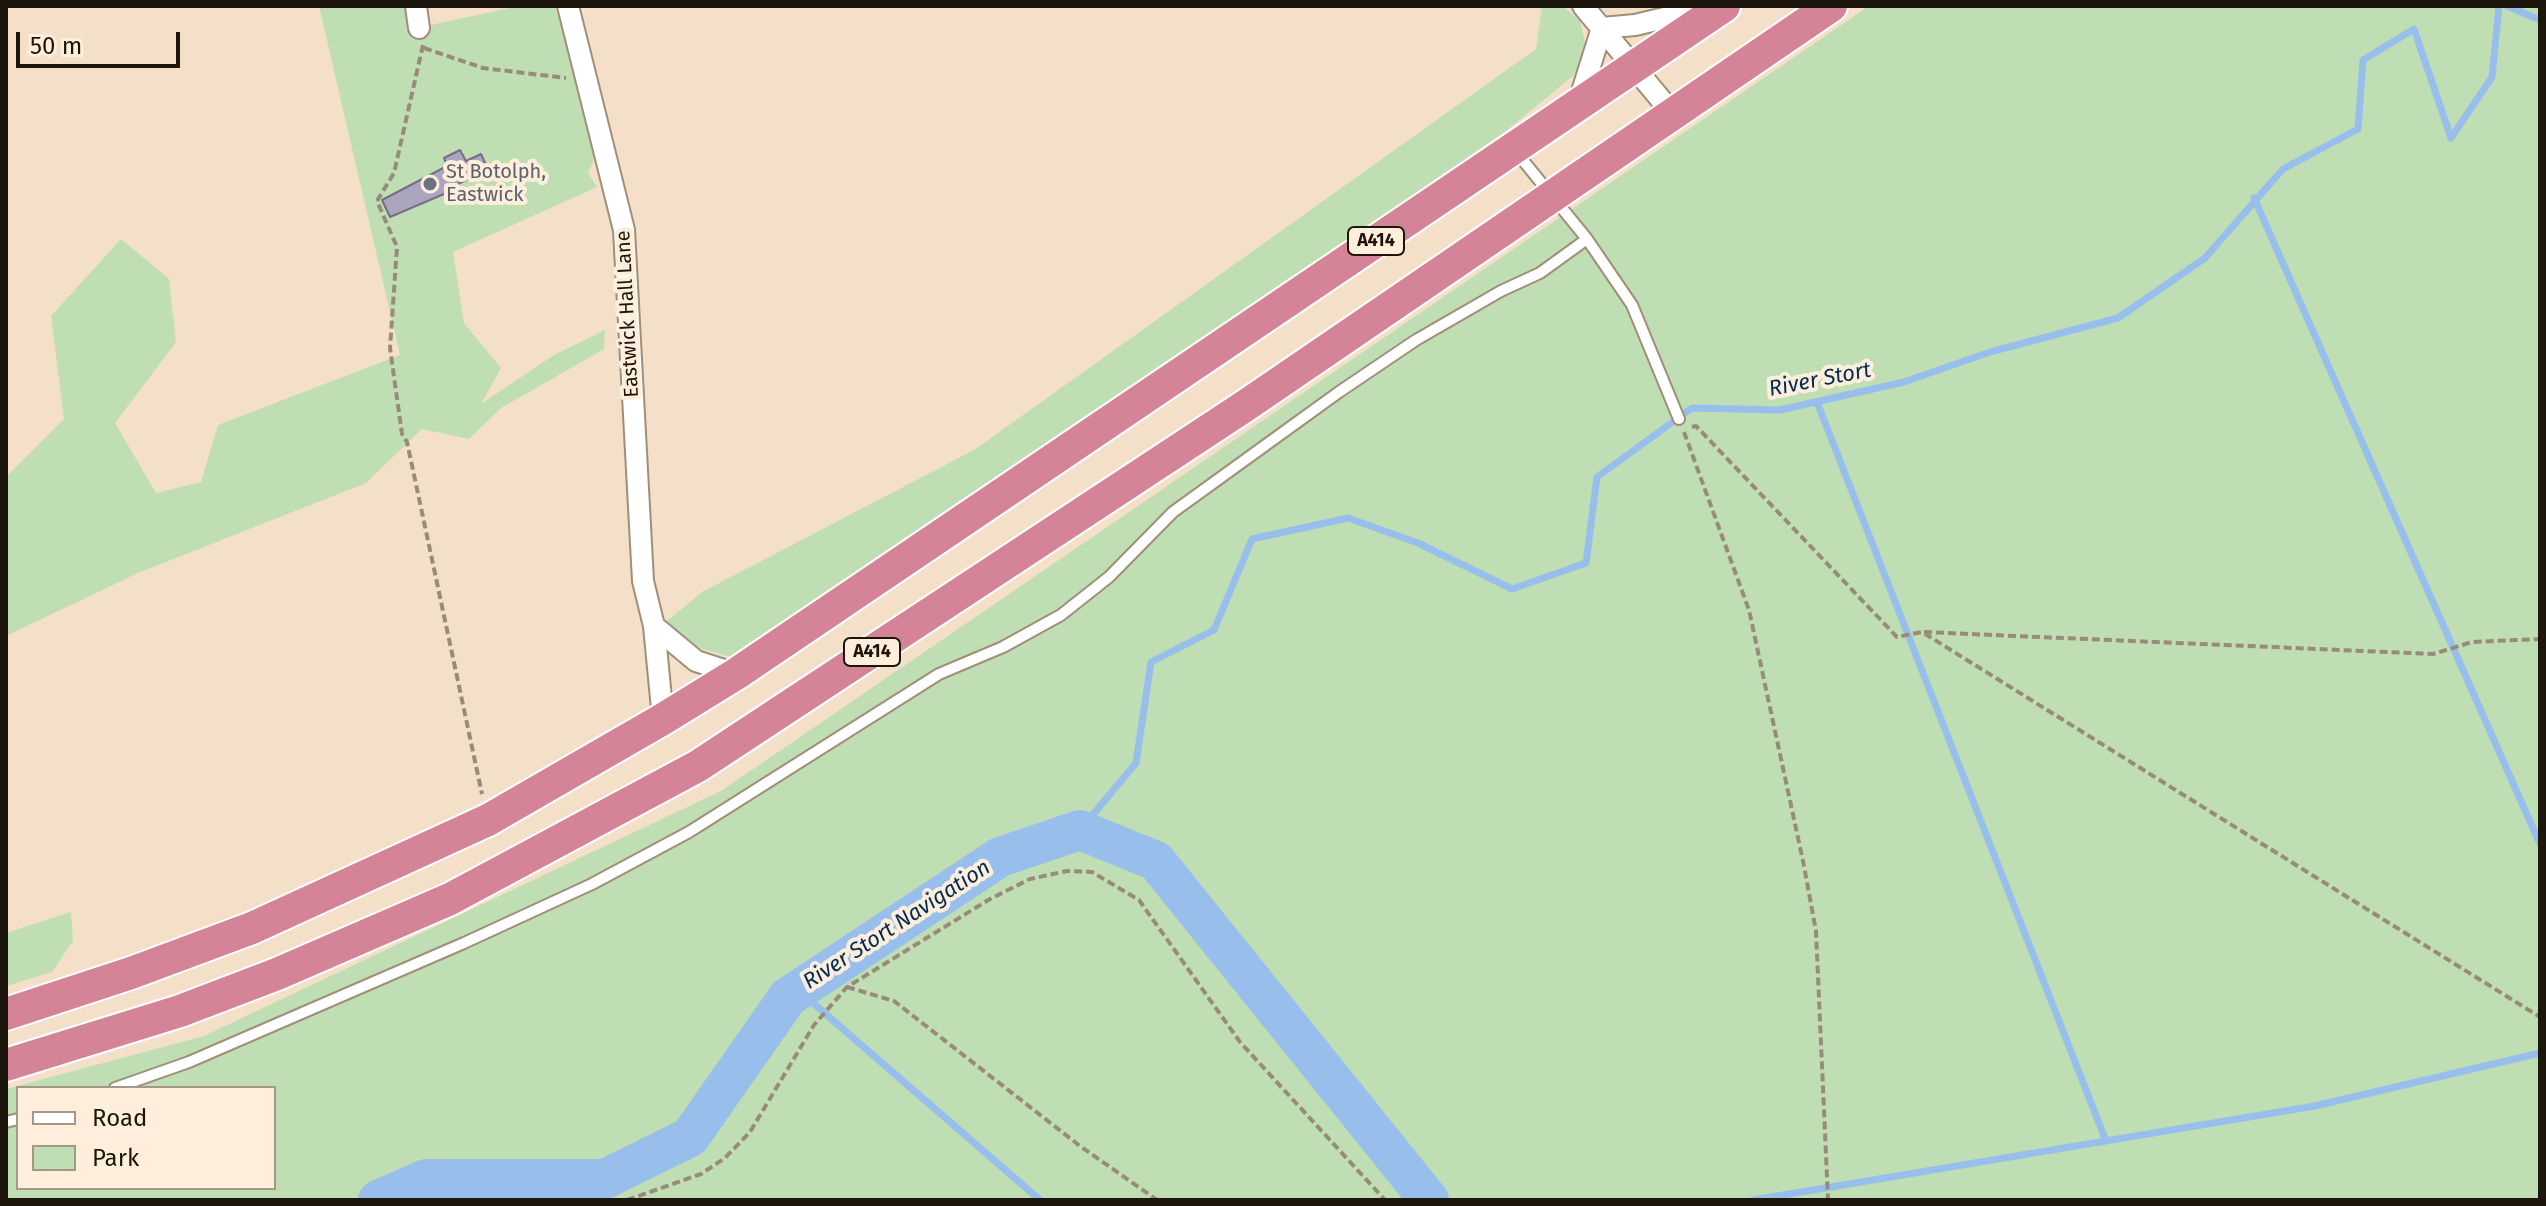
<!DOCTYPE html>
<html>
<head>
<meta charset="utf-8">
<style>
  body { margin:0 }
  #map { position:relative; width:2546px; height:1206px; overflow:hidden; background:#f4e0c9; font-family:"Fira Sans",sans-serif }
  canvas { display:block }
  .frame { position:absolute; inset:0; border:8px solid #1c160d; pointer-events:none }
  .legend { position:absolute; left:16px; top:1086px; width:260px; height:104px; box-sizing:border-box; background:#feeedb; border:2px solid #a49889; margin:0; padding:10px 14px; list-style:none; font-size:24px; color:#1c160d }
  .legend li { display:flex; align-items:center; gap:16px; height:40px }
  .legend b { width:40px; border:2px solid #a49889 }
  .scale { position:absolute; left:16px; top:32px; width:164px; height:36px; box-sizing:border-box; border:4px solid #1c160d; border-top:0; padding-left:10px; font-size:24px; line-height:28px; white-space:nowrap; color:#1c160d; -webkit-text-stroke:6px #feeedb; paint-order:stroke }
</style>
</head>
<body>
<div id="map">
<canvas width="2546" height="1206"></canvas>
<div class="frame"></div>
<ul class="legend">
<li><b style="height:10px;background:#fff"></b>Road</li>
<li><b style="height:22px;background:#c0deb4"></b>Park</li>
</ul>
<div class="scale">50 m</div>
</div>
<script>
const g = document.querySelector('canvas').getContext('2d');
g.lineJoin = 'round';
function fillPath(path, color) { g.fillStyle = color; g.fill(path, 'evenodd'); }
const toPath = rows => new Path2D(rows.map(r => 'M' + r).join(''));
function trace(path, color, width, dash) { g.strokeStyle = color; g.lineWidth = width; g.lineCap = dash ? 'butt' : 'round'; g.setLineDash(dash || []); g.stroke(path); }
function drawText(font, color, halo, rows, align = 'center') {
  g.font = font + ' "Fira Sans",sans-serif'; g.lineWidth = 8; g.setLineDash([]); g.textBaseline = 'middle'; g.strokeStyle = halo; g.fillStyle = color; for (const [text, x, y, turn = 0] of rows) {
    g.save(); g.translate(x, y); g.rotate((+turn || 0) * Math.PI / 180); g.textAlign = isNaN(turn) ? turn : align; if (halo) g.strokeText(text, 0, 0); g.fillText(text, 0, 0); g.restore();
  }
}
fillPath(toPath([
  [319,6,407,6,426,26,519,6,554,6,576,66,595,157,588,173,597,187,453,252,464,323,501,368,481,404,554,355,605,330,604,349,501,408,469,439,422,429,366,483,138,573,6,636,6,477,64,419,51,316,121,239,169,279,176,342,115,423,156,493,201,482,218,425,400,355],
  [1542,6,1562,6,1580,20,1586,47,1579,71,1506,131,1073,434,749,648,731,657,702,649,670,629,666,622,702,592,974,450,1536,49],
  [1869,6,2540,6,2540,1200,6,1200,6,1089,204,1036,721,791],
  [18,1088,274,1088,274,1188,18,1188],
  [71,912,73,941,52,972,6,986,6,933]
]), '#c0deb4');
trace(toPath([
  [2507,6,2540,20],
  [2254,198,2540,844],
  [1817,402,2106,1141],
  [1080,830,1136,763,1151,662,1214,630,1252,539,1348,518,1418,543,1512,589,1586,563,1597,477,1692,408,1780,410,1904,382,1990,352,2118,318,2205,258,2283,169,2358,129,2363,60,2414,29,2451,138,2492,77,2499,6],
  [798,990,1040,1200],
  [1753,1200,2315,1106,2540,1053]
]), '#98bfec', 7);
trace(toPath([
  [378,1200,426,1179,605,1179,690,1137,788,997,1000,857,1080,830,1156,861,1429,1200]
]), '#98bfec', 40);
const building = toPath([
  [460,150,466,161,481,154,488,169,456,185,458,188,390,217,382,200,447,166,444,158,460,150]
]);
fillPath(building, '#aca5bf');
trace(building, '#766e86', 2);
const service = toPath([
  [1517,153,1587,239,1632,305,1679,419],
  [115,1088,189,1062,464,943,592,884,689,832,939,674,1003,647,1061,615,1109,577,1173,512,1339,392,1416,340,1501,291,1540,273,1587,239],
  [6,1122,18,1119]
]);
const minor = toPath([
  [416,6,419,28],
  [568,6,624,230,643,581,654,626,663,719],
  [1583,6,1673,114],
  [1579,101,1602,28,1635,25,1707,8],
  [654,626,696,661,736,674]
]);
const trunk = toPath([
  [6,1014,131,973,252,928,488,820,663,719,736,674,1724,6],
  [6,1065,180,1011,277,974,450,899,698,766,1245,406,1831,6]
]);
trace(service, '#a18e79', 14);
trace(minor, '#a18e79', 24);
trace(trunk, '#fff', 36);
trace(toPath([
  [423,45,394,173,377,201,397,247,390,348,402,434,407,442,482,794],
  [424,48,483,68,566,78],
  [1692,427,1696,426,1897,637,1922,632,2540,1017],
  [1684,432,1749,610,1803,861,1816,931,1828,1200],
  [1924,632,2433,654,2472,642,2540,639],
  [847,987,894,1001,1080,1146,1157,1200],
  [453,1200,482,1200],
  [627,1200,701,1174,725,1158,750,1132,814,1025,847,987,990,899,1030,879,1067,871,1092,872,1139,900,1240,1042,1385,1200]
]), '#998b7a', 4, [8, 4]);
trace(service, '#fff', 10);
trace(minor, '#fff', 20);
trace(trunk, '#d48496', 32);
for (const [x, y, r, color] of [
  [430,184,8,"#6b7280"]
]) { const dot = new Path2D(); dot.arc(x, y, r, 0, 2 * Math.PI); g.fillStyle = color; g.fill(dot); trace(dot, '#feeedb', 3); }
for (const [x, y, w] of [
  [1376,241,56],
  [872,652,56]
]) { const box = new Path2D(); box.roundRect(x - w / 2, y - 14, w, 28, 6); g.fillStyle = '#feeedb'; g.fill(box); trace(box, '#1c160d', 2); }
drawText('bold 18px', '#1c160d', null, [
  ["A414",1376,241],
  ["A414",872,652]
]);
drawText('20px', '#5b616d', '#feeedb', [
  ["St Botolph,",446,172],
  ["Eastwick",446,195]
], 'left');
drawText('20px', '#1c160d', '#feeedb', [
  ["Eastwick Hall Lane",628,314,-93]
]);
drawText('italic 22px', '#032c55', '#feeedb', [
  ["River Stort",1820,380,-11],
  ["River Stort Navigation",897,925,-33]
]);
</script>
</body>
</html>
